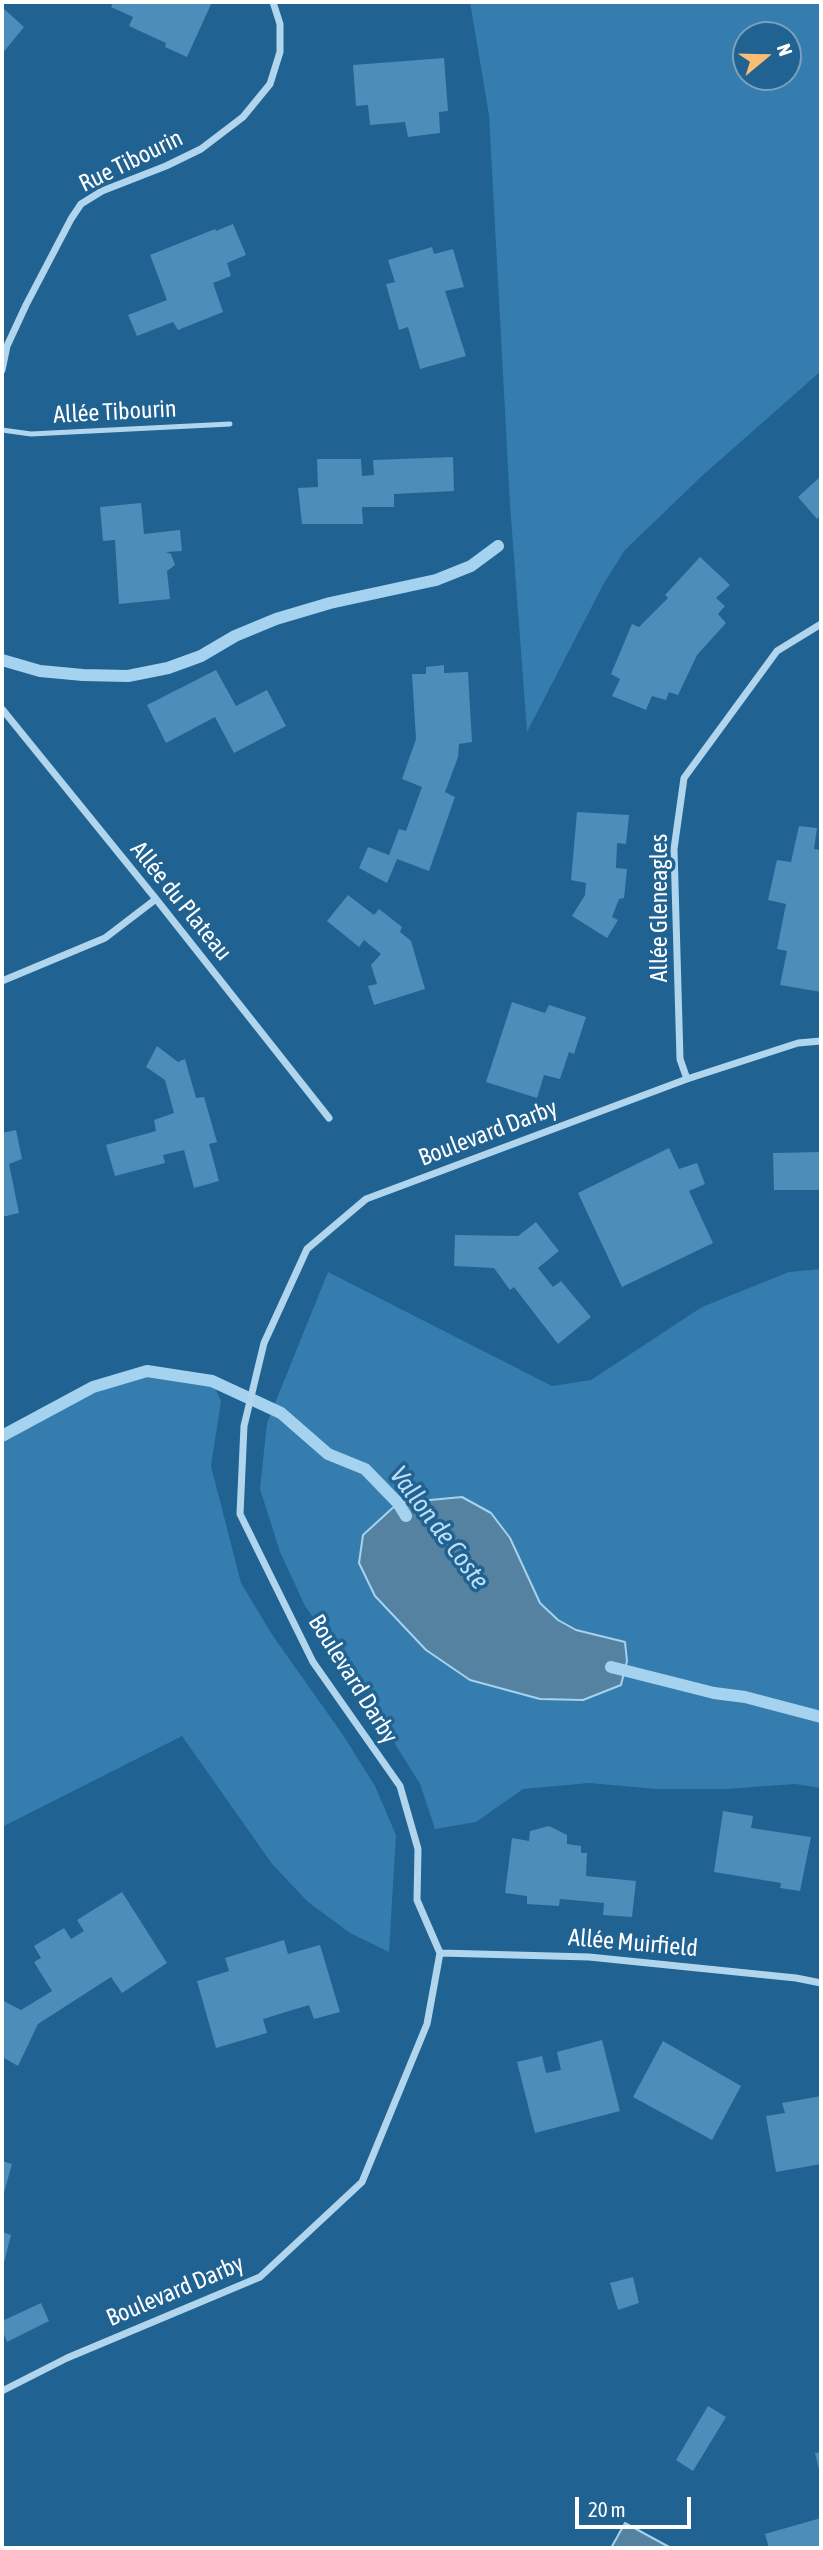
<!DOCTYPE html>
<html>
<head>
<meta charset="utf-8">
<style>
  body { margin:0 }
  #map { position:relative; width:823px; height:2550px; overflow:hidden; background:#206291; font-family:"Asap Condensed",sans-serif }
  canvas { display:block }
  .frame { position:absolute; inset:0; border:4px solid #fff; pointer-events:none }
  .north { position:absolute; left:732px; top:21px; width:70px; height:70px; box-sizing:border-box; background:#206291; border:2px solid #79a1bd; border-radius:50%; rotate:71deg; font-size:19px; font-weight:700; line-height:28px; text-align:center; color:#fff }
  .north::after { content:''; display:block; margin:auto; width:24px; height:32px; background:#fabe72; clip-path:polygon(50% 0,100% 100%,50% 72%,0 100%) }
  .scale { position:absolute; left:575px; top:2497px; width:116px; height:32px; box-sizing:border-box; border:4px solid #fff; border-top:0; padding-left:9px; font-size:21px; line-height:24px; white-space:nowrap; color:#fff; -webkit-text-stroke:5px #206291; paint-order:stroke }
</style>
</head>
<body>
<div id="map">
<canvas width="823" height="2550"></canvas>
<div class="frame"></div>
<div class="north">N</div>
<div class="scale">20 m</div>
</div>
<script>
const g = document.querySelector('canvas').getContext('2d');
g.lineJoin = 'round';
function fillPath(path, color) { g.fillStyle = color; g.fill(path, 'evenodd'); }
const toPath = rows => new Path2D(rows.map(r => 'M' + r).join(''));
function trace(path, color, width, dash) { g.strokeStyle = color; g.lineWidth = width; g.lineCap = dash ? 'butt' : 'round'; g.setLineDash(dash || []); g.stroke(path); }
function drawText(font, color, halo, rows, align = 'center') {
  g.font = font + ' "Asap Condensed",sans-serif'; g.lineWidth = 7; g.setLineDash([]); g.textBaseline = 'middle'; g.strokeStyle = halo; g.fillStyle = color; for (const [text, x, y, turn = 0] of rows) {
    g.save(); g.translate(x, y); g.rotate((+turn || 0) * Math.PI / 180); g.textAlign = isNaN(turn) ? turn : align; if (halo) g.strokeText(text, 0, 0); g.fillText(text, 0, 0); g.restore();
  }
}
fillPath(toPath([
  [470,2,821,2,821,371,703,475,625,550,604,583,527,732,510,504,489,115],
  [746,35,788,35,788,77,746,77],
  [821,1269,821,1788,795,1784,725,1789,657,1789,589,1783,523,1789,476,1822,435,1829,420,1784,341,1657,305,1606,280,1552,260,1489,267,1423,328,1272,552,1386,591,1380,702,1307,789,1272],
  [147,1371,212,1381,221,1401,211,1466,241,1583,273,1636,343,1735,375,1786,396,1835,389,1952,350,1933,308,1902,272,1864,182,1736,2,1827,2,1435,35,1420,93,1387]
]), '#347dae');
const water = toPath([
  [462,1497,491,1513,510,1538,540,1603,558,1620,576,1630,625,1642,627,1661,621,1685,583,1700,540,1699,470,1680,426,1650,375,1596,359,1563,363,1535,398,1503,462,1497],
  [625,2523,671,2548,611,2548,625,2523]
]);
fillPath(water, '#5682a2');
trace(water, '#a5d2ee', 2);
trace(toPath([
  [2,660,40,671,83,675,128,676,168,668,201,656,235,636,276,619,330,603,436,580,471,566,498,546],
  [2,1436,93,1387,147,1371,212,1381,281,1413,328,1454,365,1469,398,1503,406,1516],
  [611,1667,714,1693,745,1697,821,1717]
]), '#a5d2ee', 12);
fillPath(toPath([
  [113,2,212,2,187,57,165,47,166,43,129,26,133,17,111,7],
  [2,7,24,27,2,54],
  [444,58,448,111,439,112,440,133,408,137,405,122,370,125,368,105,356,106,353,65],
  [233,224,246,255,227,263,231,276,213,283,223,312,178,330,173,322,137,336,128,315,167,300,150,255,215,229,216,231],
  [432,247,434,254,453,249,464,287,445,291,466,356,420,369,408,327,399,330,386,284,395,282,388,260],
  [453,457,454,491,394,494,394,507,362,507,363,524,302,524,298,488,318,487,317,459,361,459,362,476,374,475,373,460],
  [821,476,821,515,817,519,798,497],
  [141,503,144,534,180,530,182,551,166,552,171,554,175,565,167,571,170,599,119,604,115,540,103,541,100,507],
  [700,557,730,585,716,598,725,606,718,614,726,623,697,655,678,695,669,692,666,700,652,696,646,710,612,696,620,679,611,674,632,624,639,627,668,598,665,595],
  [444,665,444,673,468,672,472,742,459,744,458,757,445,792,455,797,429,871,397,859,387,883,359,868,368,847,389,855,399,829,406,831,422,787,402,779,416,739,412,674,426,674,426,667],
  [216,670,236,706,267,690,286,726,234,753,215,717,166,743,147,705],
  [577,812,629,815,626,844,617,843,616,868,627,869,624,898,619,899,612,917,618,920,607,938,572,916,585,895,586,883,571,880],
  [799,826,817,828,814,849,821,850,821,992,780,985,787,951,777,949,786,904,768,900,777,860,791,862],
  [348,895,374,915,379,909,402,927,400,932,411,941,425,989,374,1005,368,986,377,984,371,965,381,954,364,940,359,947,327,921],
  [512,1002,545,1013,549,1005,586,1017,574,1054,569,1052,560,1079,544,1075,537,1098,486,1082],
  [157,1046,178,1062,185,1059,196,1098,204,1097,217,1142,209,1144,219,1181,194,1188,184,1150,163,1155,165,1163,115,1176,106,1145,156,1131,154,1120,174,1113,165,1080,146,1067],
  [16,1130,22,1159,9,1164,19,1213,2,1217,2,1133],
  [669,1148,679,1169,697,1163,705,1184,689,1191,713,1243,622,1287,578,1193],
  [821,1152,821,1190,774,1190,773,1153],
  [536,1222,559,1251,538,1268,553,1287,561,1281,591,1317,558,1344,514,1287,510,1290,494,1268,454,1266,455,1235,518,1236],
  [723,1811,753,1816,751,1828,811,1837,800,1891,780,1888,781,1883,714,1872],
  [549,1826,567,1835,567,1844,581,1846,581,1853,587,1853,586,1876,636,1881,632,1917,603,1915,604,1903,560,1899,559,1906,527,1904,527,1896,505,1893,512,1838,529,1841,530,1831],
  [122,1892,167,1963,122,1993,111,1977,38,2024,18,2066,4,2058,2,2062,2,2000,21,2010,52,1991,34,1962,41,1958,34,1946,64,1928,71,1939,84,1931,77,1920],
  [284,1940,288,1954,320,1945,340,2012,314,2019,309,2005,263,2019,267,2033,216,2048,197,1981,229,1971,225,1958],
  [602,2040,620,2111,535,2133,517,2062,542,2056,546,2073,561,2070,557,2052],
  [663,2041,741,2086,712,2140,633,2097],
  [821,2096,821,2164,776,2172,766,2116,785,2113,782,2103],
  [2,2161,12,2164,3,2196,2,2196],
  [2,2232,11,2235,3,2267,2,2267],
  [633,2277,639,2303,618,2310,610,2283],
  [41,2303,49,2321,7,2342,2,2329,2,2321],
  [708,2406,726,2417,693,2471,676,2460],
  [821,2452,821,2473,820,2473,815,2453],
  [821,2518,821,2548,769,2548,765,2534]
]), '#4d8db9');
trace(toPath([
  [2,430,31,434,230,424]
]), '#b1d5ed', 5);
trace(toPath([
  [2,370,7,346,26,305,71,219,81,204,102,191,166,166,201,149,243,117,270,84,280,52,280,24,273,2],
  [2,709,156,899,329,1118],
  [2,981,105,938,156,899],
  [687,1079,680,1059,674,849,684,778,777,651,821,624],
  [440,1953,589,1957,796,1978,821,1983],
  [2,2391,67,2358,260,2277,362,2182,427,2024,440,1953,417,1900,418,1849,400,1786,313,1662,240,1514,244,1426,264,1343,307,1249,366,1199,687,1079,798,1043,821,1041]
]), '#b1d5ed', 7);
drawText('24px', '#fff', '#206291', [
  ["Rue Tibourin",131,161,-26],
  ["Allée Tibourin",115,412,-3],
  ["Allée du Plateau",181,901,51],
  ["Allée Gleneagles",659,908,-90],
  ["Boulevard Darby",488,1133,-21],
  ["Boulevard Darby",353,1679,58],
  ["Allée Muirfield",633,1943,5],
  ["Boulevard Darby",175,2291,-23]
]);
drawText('italic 26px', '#bddef4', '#206291', [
  ["Vallon de Coste",439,1528,53]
]);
</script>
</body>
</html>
